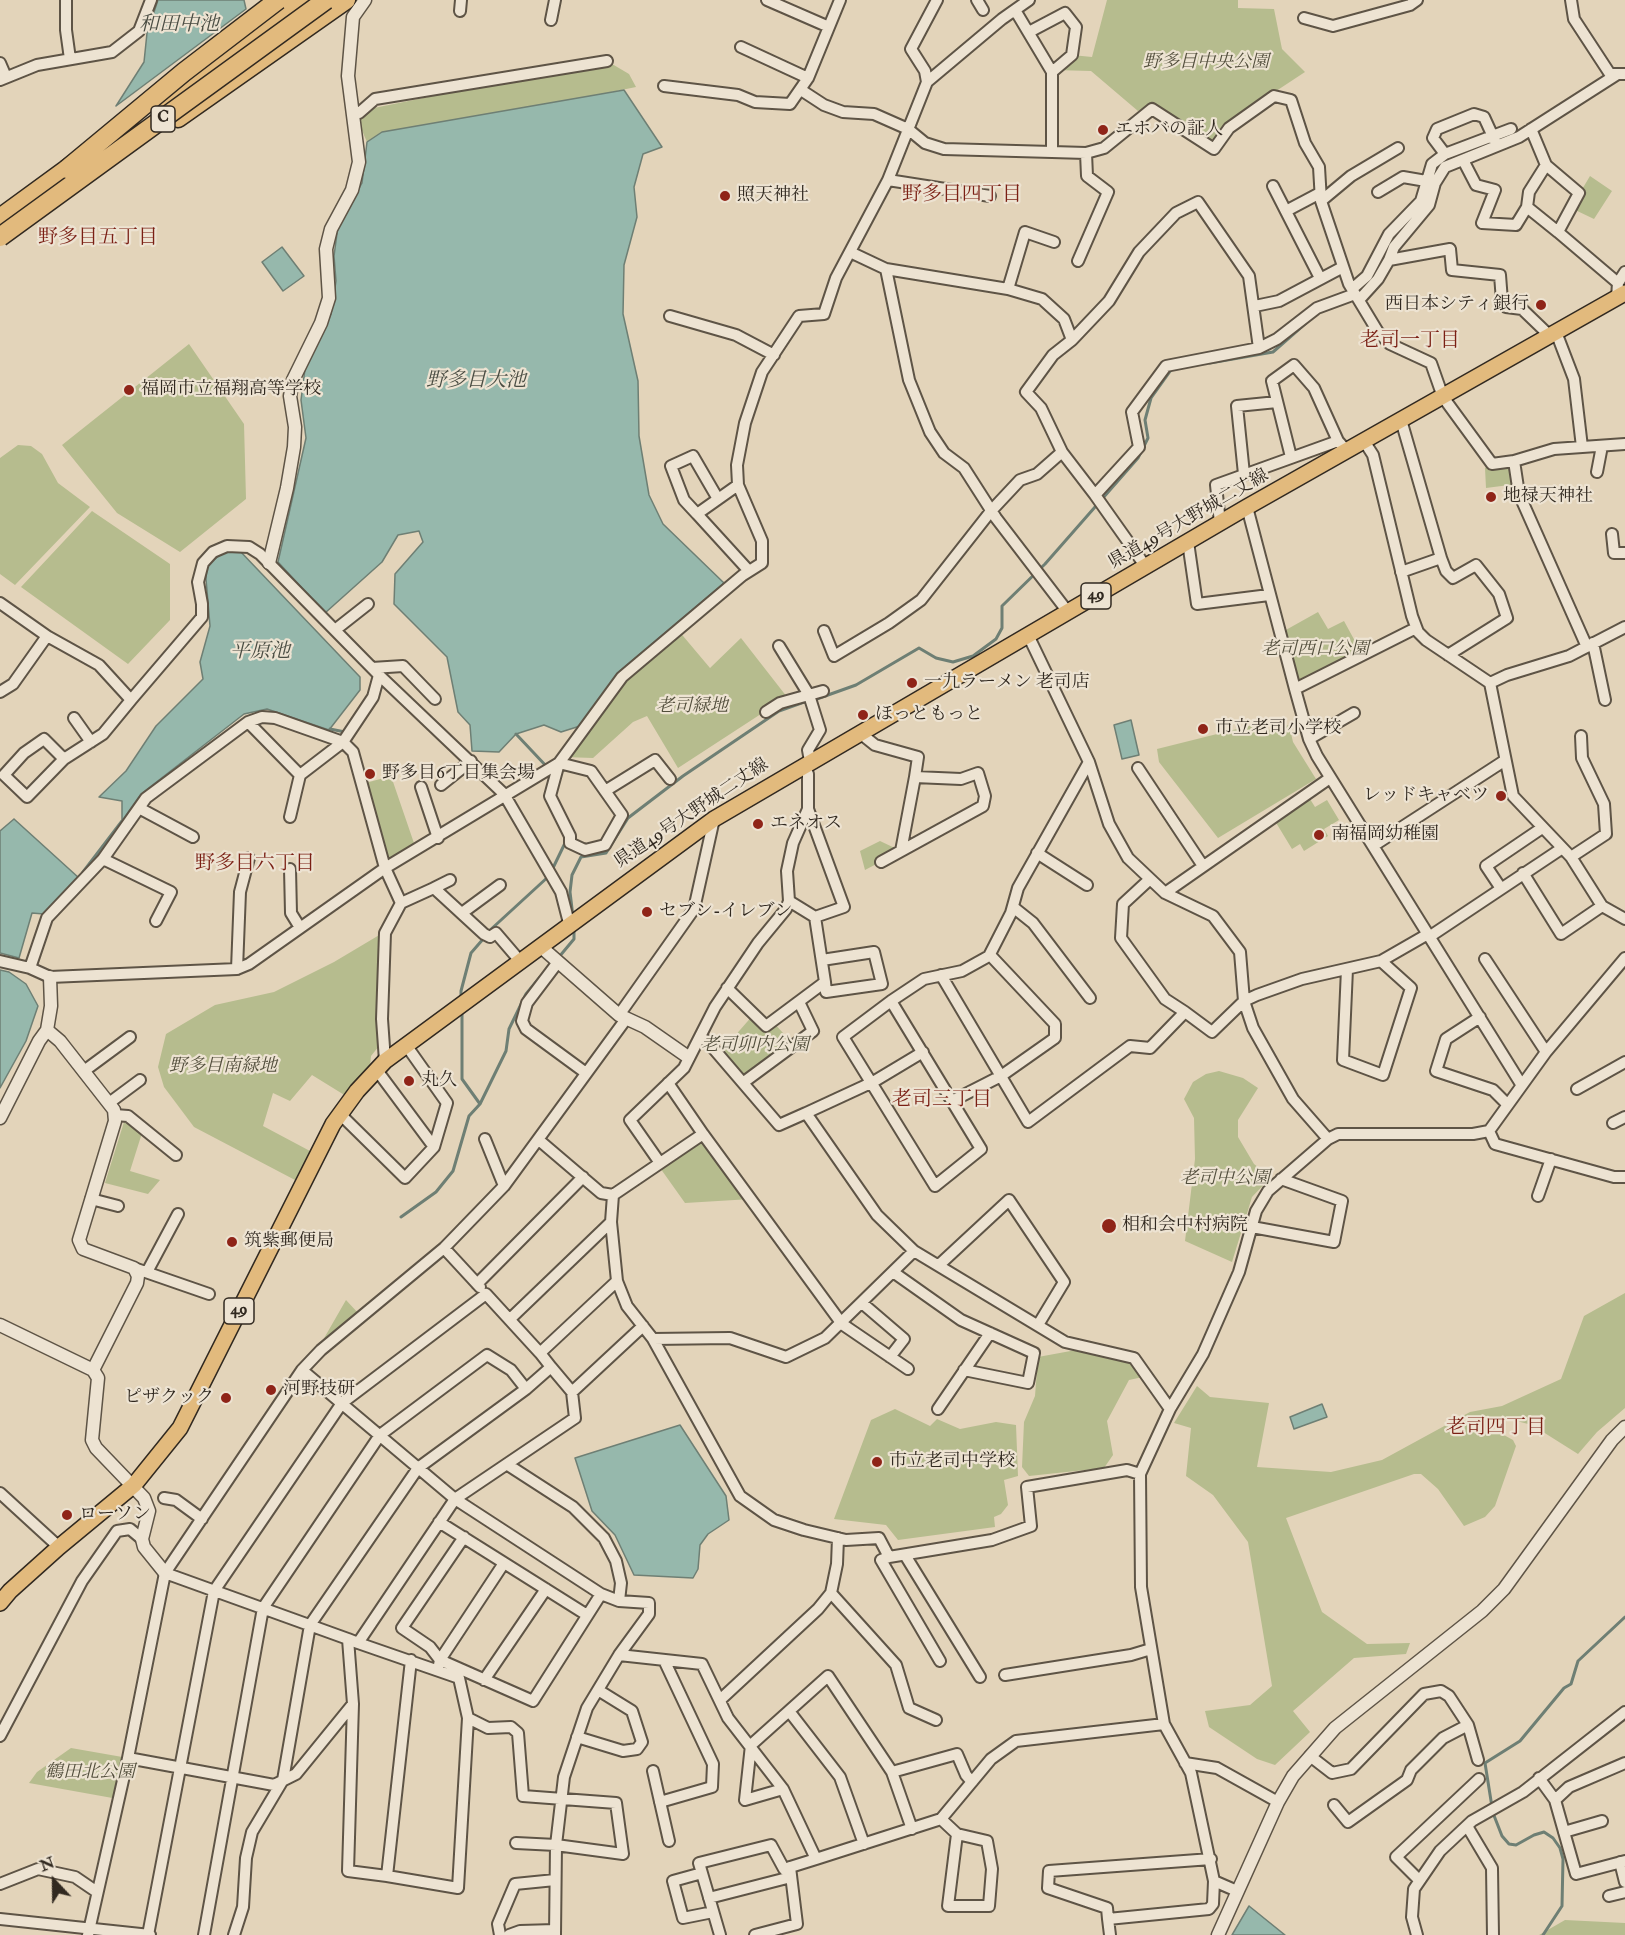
<!DOCTYPE html>
<html>
<head>
<meta charset="utf-8">
<style>
  body { margin:0 }
  #map { position:relative; width:1625px; height:1935px; overflow:hidden; background:#e3d4ba; font-family:"IM FELL Double Pica",serif }
  canvas { display:block }
  .north { position:absolute; left:24px; top:1851px; width:60px; height:60px; -webkit-text-stroke:4px #ede3d2; paint-order:stroke; rotate:338deg; font-size:16px; font-weight:700; line-height:24px; text-align:center; color:#312920 }
  .north::after { content:''; display:block; margin:auto; width:21px; height:27px; background:#312920; clip-path:polygon(50% 0,100% 100%,50% 72%,0 100%) }
</style>
</head>
<body>
<div id="map">
<canvas width="1625" height="1935"></canvas>
<div class="north">N</div>
</div>
<script>
const g = document.querySelector('canvas').getContext('2d');
g.lineJoin = 'round';
function fillPath(path, color) { g.fillStyle = color; g.fill(path, 'evenodd'); }
const toPath = rows => new Path2D(rows.map(r => 'M' + r).join(''));
function trace(path, color, width, dash) { g.strokeStyle = color; g.lineWidth = width; g.lineCap = dash ? 'butt' : 'round'; g.setLineDash(dash || []); g.stroke(path); }
function drawText(font, color, halo, rows, align = 'center') {
  g.font = font + ' "IM FELL Double Pica","Noto Serif JP",serif'; g.lineWidth = 4.5; g.setLineDash([]); g.textBaseline = 'middle'; g.strokeStyle = halo; g.fillStyle = color; for (const [text, x, y, turn = 0] of rows) {
    g.save(); g.translate(x, y); g.rotate((+turn || 0) * Math.PI / 180); g.textAlign = isNaN(turn) ? turn : align; if (halo) g.strokeText(text, 0, 0); g.fillText(text, 0, 0); g.restore();
  }
}
fillPath(toPath([
  [1107,0,1238,0,1238,8,1274,9,1282,49,1305,72,1226,124,1211,142,1153,104,1138,111,1091,71,1054,70,1072,55,1092,57],
  [607,61,629,74,636,87,367,142,354,112],
  [1590,176,1612,191,1594,219,1571,208],
  [189,344,244,424,246,499,180,552,117,513,62,445],
  [18,445,31,446,42,454,58,483,90,507,15,585,0,574,0,458],
  [1514,461,1517,484,1486,488,1485,468,1492,464],
  [92,511,170,564,170,620,128,664,21,587],
  [1318,612,1328,629,1344,621,1362,654,1300,684,1284,631],
  [678,630,710,668,741,638,787,697,678,768,647,716,633,722,593,758,564,757,622,677],
  [1253,725,1255,733,1289,725,1293,742,1316,779,1218,838,1159,762,1157,749],
  [391,776,416,849,385,868,362,784],
  [1310,799,1315,807,1327,800,1339,820,1324,829,1328,836,1304,851,1300,844,1292,849,1275,821],
  [880,841,901,851,865,870,860,851],
  [381,934,378,973,379,1046,371,1056,370,1066,346,1096,312,1075,290,1101,273,1093,263,1126,310,1151,295,1180,194,1127,164,1087,158,1067,166,1034,215,1005,274,992,334,962],
  [754,1014,766,1026,772,1021,795,1046,744,1082,719,1054],
  [1219,1071,1243,1078,1258,1088,1238,1120,1238,1137,1254,1164,1271,1177,1252,1197,1232,1262,1185,1241,1195,1159,1194,1118,1184,1099,1193,1082,1206,1074],
  [124,1122,142,1133,130,1171,160,1180,148,1194,105,1183],
  [703,1134,751,1199,685,1203,658,1165],
  [1625,1293,1625,1408,1597,1432,1578,1454,1532,1425,1501,1417,1491,1428,1513,1440,1516,1446,1495,1506,1485,1517,1464,1526,1438,1489,1421,1474,1414,1474,1286,1518,1322,1612,1367,1644,1410,1643,1406,1654,1354,1658,1293,1711,1310,1732,1275,1765,1257,1759,1209,1727,1205,1711,1250,1705,1272,1686,1248,1542,1213,1495,1186,1476,1191,1428,1174,1423,1197,1386,1210,1397,1269,1403,1257,1467,1331,1472,1382,1460,1470,1412,1502,1406,1561,1379,1584,1316],
  [346,1300,359,1314,319,1347],
  [1076,1350,1133,1361,1143,1377,1129,1380,1107,1421,1113,1455,1104,1468,1029,1476,1022,1467,1024,1422,1035,1396,1038,1357],
  [895,1409,930,1426,937,1419,960,1429,996,1422,1016,1425,1018,1476,1004,1480,1008,1505,1001,1514,994,1517,995,1527,898,1540,886,1525,834,1519,871,1420],
  [71,1748,128,1758,118,1799,29,1783,37,1772],
  [1565,1920,1625,1923,1625,1935,1539,1935]
]), '#b6bc8e');
const water = toPath([
  [158,0,244,0,246,9,116,106,144,62,147,33,158,0],
  [624,90,662,147,643,154,634,187,637,217,624,265,623,314,638,381,639,436,649,495,663,524,724,583,621,670,580,726,561,732,544,725,516,734,499,752,472,751,470,725,458,712,447,657,394,604,395,574,423,542,419,531,398,535,382,562,325,613,278,562,306,438,301,400,305,369,331,314,336,281,334,256,338,226,362,183,367,142,382,132,624,90],
  [282,247,304,276,283,291,262,262,282,247],
  [239,550,360,677,360,690,329,730,267,709,244,714,141,794,122,821,122,801,99,797,126,771,156,726,203,679,200,662,210,626,206,579,207,565,224,552,239,550],
  [1131,720,1139,755,1122,759,1114,725,1131,720],
  [14,819,79,878,44,914,32,913,19,958,0,953,0,831,14,819],
  [0,970,9,972,26,984,38,1006,26,1041,0,1088,0,970],
  [1322,1404,1327,1417,1294,1429,1290,1417,1322,1404],
  [680,1425,726,1496,729,1520,708,1534,700,1545,698,1569,693,1578,634,1575,615,1535,592,1511,575,1458,680,1425],
  [1249,1906,1285,1935,1232,1935,1249,1906]
]);
fillPath(water, '#96b8ac');
trace(water, '#6e7f74', 1.5);
trace(toPath([
  [1380,266,1388,248],
  [1210,363,1273,352,1306,323],
  [814,700,856,685,919,648,936,658,953,662,973,656,996,639,1002,628,1002,606,1045,564,1138,458,1148,438,1145,420,1151,398,1171,370],
  [330,729,345,732],
  [516,734,548,768],
  [552,870,566,841],
  [83,872,122,821],
  [573,917,570,892,572,875,581,857,606,853,628,818,683,776,779,711,807,701],
  [488,932,549,876],
  [559,957,574,939,574,927],
  [461,1000,461,991,471,953,484,938],
  [462,1012,462,1079,480,1104],
  [401,1217,436,1192,453,1171,469,1116,480,1104,506,1051,509,1029,526,994,540,977],
  [1492,1807,1485,1763,1520,1741,1564,1688,1571,1684,1578,1661,1625,1617],
  [1493,1813,1502,1836,1509,1844,1516,1845,1534,1835,1544,1832,1553,1838,1560,1848,1563,1859,1562,1906,1543,1935]
]), '#6e7f74', 3);
const minor = toPath([
  [66,0,66,30,70,59],
  [767,0,829,27],
  [977,0,983,10],
  [1571,0,1574,19,1610,74,1625,74],
  [1015,10,1052,72,1052,152],
  [460,11,461,0],
  [1304,18,1333,26,1410,5,1417,0],
  [551,20,555,0],
  [1029,32,1065,13,1076,27,1072,55,1052,72],
  [741,47,808,78],
  [0,63,6,77],
  [0,80,37,65,112,52,139,31,151,0],
  [927,82,925,71,911,49,937,0],
  [664,86,738,95,755,102,790,104,808,78,840,0],
  [801,90,824,105,843,112,874,114,908,129,925,143,944,149,1052,152,1086,153,1104,148,1152,109,1214,149,1229,128,1274,96,1291,100,1305,143,1319,167,1321,201,1349,284,1378,332,1390,344,1431,363,1443,397,1492,464,1514,461,1554,449,1625,444],
  [354,112,359,113,375,99,607,61],
  [1531,129,1546,165,1579,193,1558,232,1618,283,1617,297],
  [1445,154,1433,138,1437,129,1474,114,1484,117,1495,141],
  [1463,160,1476,185,1495,190,1482,223,1516,225,1527,207],
  [1546,165,1529,192,1527,207,1558,232],
  [888,180,990,196],
  [1273,186,1320,278],
  [1378,192,1403,177,1432,182],
  [1321,201,1351,176,1398,148],
  [1286,211,1320,193],
  [850,252,886,269,1008,289,1042,299,1064,319,1072,340,1109,301,1139,252,1176,213,1198,202,1249,276,1259,348,1166,366,1132,412,1139,447,1095,495,1146,567],
  [1389,260,1394,247,1429,205,1435,183,1445,167,1519,137,1616,75],
  [1078,261,1108,192,1087,176,1086,153],
  [886,269,909,380,930,432,944,453,964,468,996,518,1068,612],
  [1618,283,1625,272],
  [1008,289,1025,232,1054,242],
  [1352,289,1367,276,1389,234,1421,201,1432,164,1445,154,1511,129],
  [1359,300,1378,279,1389,260,1450,249,1452,270,1500,275,1502,301,1506,307,1522,309,1549,335],
  [1255,306,1279,301,1343,267],
  [670,316,736,335,774,355],
  [1556,332,1574,379,1582,447],
  [1072,340,1053,355,1026,392,1041,408,1062,452,1095,495],
  [1259,348,1277,339,1317,308,1355,294],
  [1401,420,1441,558,1401,572],
  [1364,441,1373,455,1412,616,1418,632,1426,640,1490,683,1507,675,1569,656,1625,627],
  [1291,457,1272,381,1294,365,1314,388,1338,441,1347,451],
  [1514,461,1519,494,1587,647],
  [1597,472,1602,446],
  [1244,474,1237,406,1277,402],
  [718,499,693,456,671,466,684,500,697,514,738,485],
  [1247,507,1295,689,1309,739,1317,756,1521,1084],
  [697,514,749,571],
  [1220,523,1216,485,1338,441],
  [1612,534,1614,553,1625,553],
  [1188,542,1197,604,1269,595],
  [1441,558,1446,571,1453,578,1476,565,1499,594,1507,618,1448,655],
  [0,603,47,636,99,665,131,700,202,617,202,604,198,582,203,563,213,552,227,546,249,547,260,554,379,675,504,794,561,892,569,923],
  [335,630,368,604],
  [824,631,834,656,889,623,921,600,991,511,1020,480,1037,474,1062,452],
  [1028,635,1089,762,1109,824,1128,858,1165,893,1213,916,1240,952,1244,1001,1253,1028,1293,1099,1328,1139,1338,1134,1473,1134,1489,1131,1546,1052,1625,958],
  [1593,643,1605,700],
  [779,646,809,695,820,730,808,750,810,761],
  [372,668,403,666,435,699],
  [1490,683,1513,796,1571,857,1602,906,1625,919],
  [1295,689,1416,628],
  [0,692,13,684,47,636],
  [766,712,780,703,823,691],
  [74,718,91,742],
  [248,722,300,775],
  [860,733,875,745,918,757,915,777,961,779,978,773,985,796,983,806,881,862],
  [1309,739,1354,713],
  [64,759,44,739,24,753,4,775,27,797,64,759,103,734,131,700],
  [1138,768,1203,866],
  [441,785,471,761],
  [421,787,438,838],
  [605,791,655,760,670,779],
  [139,808,193,837],
  [290,817,300,775,343,742,373,697,379,675],
  [1373,846,1504,761],
  [901,851,915,777],
  [1037,853,1087,885],
  [1571,857,1606,834,1604,804,1582,758,1581,736],
  [103,859,171,892,156,921],
  [290,869,291,913,299,926],
  [1523,873,1561,934,1602,906],
  [1150,879,1123,904,1121,938,1165,999,1185,1012],
  [1500,887,1486,866,1542,828],
  [434,888,450,880],
  [1165,893,1330,778],
  [789,901,815,917,844,907,808,809],
  [1013,907,1033,923,1090,998],
  [462,913,500,885],
  [815,917,825,982,826,992,882,984,874,952,822,960],
  [1429,937,1561,849],
  [1485,959,1546,1052],
  [0,961,30,968,50,977,237,969,249,964,385,868,559,763,591,771,622,815,605,845,585,850,570,843,570,836,550,796,559,763,622,677,743,575,762,563,762,541,738,485,737,465,745,423,762,372,799,316,824,314,836,278,888,180,927,82,1002,19,1029,0],
  [558,962,527,1003,522,1021,526,1029,586,1073],
  [30,968,47,918,103,859,146,798,248,722,262,717,275,718,343,742,353,752,385,868,401,903,434,888,484,934,490,937,496,933,520,961],
  [237,969,240,892,249,858],
  [1347,969,1343,1060,1383,1075,1411,988,1381,961],
  [941,975,1028,1122,1130,1046,1150,1048,1185,1012,1212,1032,1244,1001,1257,995,1302,979,1381,961,1428,934],
  [727,988,766,1026,825,982],
  [891,1001,981,1149,935,1186,843,1037,891,1001],
  [891,1001,924,979,962,971,989,956,1011,913,1018,888,1089,762],
  [619,1015,694,909,714,819],
  [1480,1017,1446,1039,1436,1071,1493,1090,1507,1104],
  [700,1038,707,1041,779,1125,806,1113],
  [385,1061,382,1019,385,933,401,903],
  [376,1069,434,1147],
  [84,1071,130,1037],
  [744,1082,813,1031,799,1002],
  [1577,1089,1625,1062],
  [952,1101,1001,1076,1055,1038,1055,1024,990,955],
  [109,1103,140,1080],
  [340,1114,405,1178,434,1147,447,1103,406,1045],
  [115,1115,128,1116,176,1155],
  [1613,1123,1625,1117],
  [1489,1131,1495,1144,1614,1177,1625,1177],
  [703,1134,842,1324,908,1369],
  [485,1139,504,1186],
  [540,1141,601,1193,613,1195],
  [660,1163,630,1120,684,1068,715,1007,758,943,786,909,789,901,787,871,793,843,808,809,808,774,804,765],
  [1538,1196,1551,1159],
  [91,1199,118,1206],
  [1252,1227,1334,1242,1342,1201,1281,1179],
  [444,1248,480,1287],
  [914,1251,877,1215,806,1113,873,1082,923,1052],
  [939,1265,1009,1200,1064,1282,1038,1325],
  [134,1268,209,1294],
  [147,1272,178,1214],
  [893,1272,961,1320,1034,1353,1028,1383,964,1370],
  [617,1281,627,1306,653,1339,730,1338,786,1357,825,1338,914,1251,1065,1342,1134,1358,1170,1409,1203,1354,1239,1272,1256,1211,1268,1191,1328,1139],
  [477,1284,583,1177],
  [862,1303,904,1339,890,1357],
  [510,1319,611,1222],
  [653,1339,740,1496,774,1520,804,1530,846,1540,879,1538,889,1557,992,1540,1031,1526,1027,1487,1127,1470,1140,1474],
  [551,1367,572,1392,643,1326],
  [302,1370,455,1499,601,1594,619,1601,649,1603,649,1614,619,1655,702,1664,728,1718,783,1789,816,1859,784,1869,771,1845,699,1863,720,1935],
  [938,1409,990,1333],
  [1170,1409,1140,1474,1141,1587,1164,1724,1191,1773,1214,1881,1237,1891],
  [508,1465,573,1507,604,1538,616,1561,621,1583,619,1601],
  [0,1493,59,1547],
  [164,1498,176,1500,202,1519],
  [439,1522,587,1615],
  [464,1537,402,1628,430,1647,440,1660,504,1563],
  [905,1555,980,1677],
  [889,1557,881,1560,940,1661],
  [165,1573,348,1639],
  [831,1593,896,1665,909,1708,936,1720],
  [358,1643,459,1678,468,1718,488,1728,511,1727,518,1733,523,1796,616,1803,623,1854,556,1845,516,1843],
  [439,1665,440,1660,533,1701,601,1594],
  [1005,1675,1131,1655,1151,1649],
  [484,1680,546,1589],
  [720,1700,818,1609,831,1593,837,1564,838,1538],
  [353,1704,348,1871,387,1876,411,1660],
  [789,1711,840,1777,864,1844],
  [0,1736,82,1581,117,1531,130,1529,142,1539],
  [577,1737,623,1751,637,1749,642,1742,632,1711,598,1690],
  [1310,1756,1332,1773,1351,1769,1424,1694,1441,1691,1449,1696,1468,1725,1478,1760],
  [128,1758,165,1573,302,1370,321,1350,444,1248,504,1186,626,1019],
  [1185,1763,1217,1768,1278,1802],
  [653,1771,669,1841],
  [892,1772,957,1754,966,1775,972,1782],
  [1539,1778,1555,1800,1576,1874,1625,1861],
  [783,1789,745,1800,751,1745,828,1676,892,1772,912,1829],
  [1555,1800,1569,1787,1625,1763],
  [660,1802,712,1787,713,1764,664,1660],
  [1334,1805,1348,1822,1407,1780,1411,1770,1443,1738,1468,1725],
  [941,1819,957,1834,987,1841,992,1869,989,1906,948,1906,957,1834],
  [1467,1826,1492,1868,1493,1935],
  [1564,1832,1602,1821],
  [816,1859,941,1819,991,1759,1016,1741,1164,1724],
  [1211,1859,1049,1871,1048,1888,1107,1908,1108,1919,1209,1909,1213,1904,1214,1881],
  [1620,1862,1625,1882],
  [702,1873,673,1881,683,1918,713,1912],
  [387,1876,458,1888,468,1718],
  [1419,1880,1396,1857,1479,1779],
  [0,1884,38,1869,75,1877,97,1892],
  [1609,1896,1625,1892],
  [709,1898,791,1877],
  [0,1919,150,1935],
  [1108,1919,1110,1935],
  [88,1935,128,1758,274,1785,296,1774,353,1704,348,1639,358,1643,455,1499,575,1418,572,1392],
  [148,1935,214,1591,342,1403,486,1294,540,1353],
  [204,1935,263,1608,380,1435,487,1355,511,1370,526,1389],
  [234,1935,243,1907,246,1858,252,1832,283,1780,310,1625,418,1468,526,1389,551,1367,540,1353,617,1281,611,1222,613,1195,703,1134,668,1083],
  [500,1935,498,1924,515,1884,555,1880],
  [509,1935,520,1931,555,1930],
  [555,1935,556,1845,564,1777,587,1708,619,1655],
  [755,1935,797,1924,790,1867],
  [1417,1935,1412,1917,1414,1889,1440,1851,1472,1821,1523,1792,1625,1712]
]);
const tertiary = toPath([
  [269,563,287,488,294,447,295,427,290,396,293,380,321,323,329,298,326,249,331,229,352,190,359,162,348,76,353,17,365,0],
  [540,946,619,1015,645,1027,688,1057],
  [47,1030,60,1041,114,1110,115,1121,79,1240,83,1249,134,1268,138,1276,137,1283,93,1370],
  [0,1118,39,1041,47,1030,51,1006,50,977],
  [0,1325,93,1370,98,1378,92,1440,96,1448,144,1498,149,1511,142,1539,144,1547,165,1573],
  [1218,1935,1278,1802,1293,1776,1335,1728,1482,1611,1504,1589,1612,1440,1625,1427]
]);
const primary = toPath([
  [0,1603,10,1591,59,1547,134,1485,180,1428,333,1124,357,1091,385,1061,714,819,1247,507,1625,293]
]);
const motorway = toPath([
  [164,98,299,0],
  [178,118,346,0],
  [0,218,78,161]
]);
trace(minor, '#5e5446', 14);
trace(tertiary, '#5e5446', 15);
trace(primary, '#312920', 18);
trace(motorway, '#312920', 21);
trace(minor, '#ede3d2', 10);
trace(tertiary, '#ede3d2', 12);
trace(primary, '#e2ba7d', 15);
trace(motorway, '#e2ba7d', 18);
const motorwayBridge = toPath([
  [67,169,184,72,278,0],
  [0,237,326,0]
]);
trace(motorwayBridge, '#312920', 21, []);
trace(motorwayBridge, '#e2ba7d', 18);
for (const [x, y, r, color] of [
  [1103,130,6,"#8f2418"],
  [725,196,6,"#8f2418"],
  [1541,305,6,"#8f2418"],
  [129,390,6,"#8f2418"],
  [1491,497,6,"#8f2418"],
  [912,683,6,"#8f2418"],
  [863,715,6,"#8f2418"],
  [1203,729,6,"#8f2418"],
  [370,774,6,"#8f2418"],
  [1501,796,6,"#8f2418"],
  [758,824,6,"#8f2418"],
  [1319,835,6,"#8f2418"],
  [647,912,6,"#8f2418"],
  [409,1081,6,"#8f2418"],
  [1109,1226,8,"#8f2418"],
  [232,1242,6,"#8f2418"],
  [271,1390,6,"#8f2418"],
  [226,1398,6,"#8f2418"],
  [877,1462,6,"#8f2418"],
  [67,1515,6,"#8f2418"]
]) { const dot = new Path2D(); dot.arc(x, y, r, 0, 2 * Math.PI); g.fillStyle = color; g.fill(dot); trace(dot, '#ede3d2', 2); }
for (const [x, y, w] of [
  [163,119,24],
  [1096,596,30],
  [239,1311,30]
]) { const box = new Path2D(); box.roundRect(x - w / 2, y - 13, w, 26, 4.5); g.fillStyle = '#ede3d2'; g.fill(box); trace(box, '#312920', 1.5); }
drawText('bold 16px', '#312920', null, [
  ["C",163,119],
  ["49",1096,596],
  ["49",239,1311]
]);
drawText('italic 18px', '#524e3c', '#ede3d2', [
  ["野多目中央公園",1206,63],
  ["老司西口公園",1315,650],
  ["老司緑地",692,707],
  ["老司卯内公園",755,1046],
  ["野多目南緑地",223,1067],
  ["老司中公園",1225,1179],
  ["鶴田北公園",90,1773]
]);
drawText('18px', '#312920', '#ede3d2', [
  ["エホバの証人",1115,130],
  ["照天神社",737,196],
  ["西日本シティ銀行",1529,305,"right"],
  ["福岡市立福翔高等学校",141,390],
  ["地禄天神社",1503,497],
  ["一九ラーメン 老司店",924,683],
  ["ほっともっと",875,715],
  ["市立老司小学校",1215,729],
  ["野多目6丁目集会場",382,774],
  ["レッドキャベツ",1489,796,"right"],
  ["エネオス",770,824],
  ["南福岡幼稚園",1331,835],
  ["セブン-イレブン",659,912],
  ["丸久",421,1081],
  ["相和会中村病院",1122,1226],
  ["筑紫郵便局",244,1242],
  ["河野技研",283,1390],
  ["ピザクック",214,1398,"right"],
  ["市立老司中学校",889,1462],
  ["ローソン",79,1515]
], 'left');
drawText('18px', '#312920', '#ede3d2', [
  ["県道49号大野城二丈線",1189,520,-30],
  ["県道49号大野城二丈線",692,814,-34]
]);
drawText('italic 20px', '#4a4d43', '#ede3d2', [
  ["和田中池",179,26],
  ["野多目大池",476,382],
  ["平原池",260,653]
]);
drawText('20px', '#7a1f14', '#ede3d2', [
  ["野多目四丁目",962,196],
  ["野多目五丁目",98,239],
  ["老司一丁目",1410,342],
  ["野多目六丁目",255,865],
  ["老司三丁目",942,1101],
  ["老司四丁目",1496,1429]
]);
</script>
</body>
</html>
